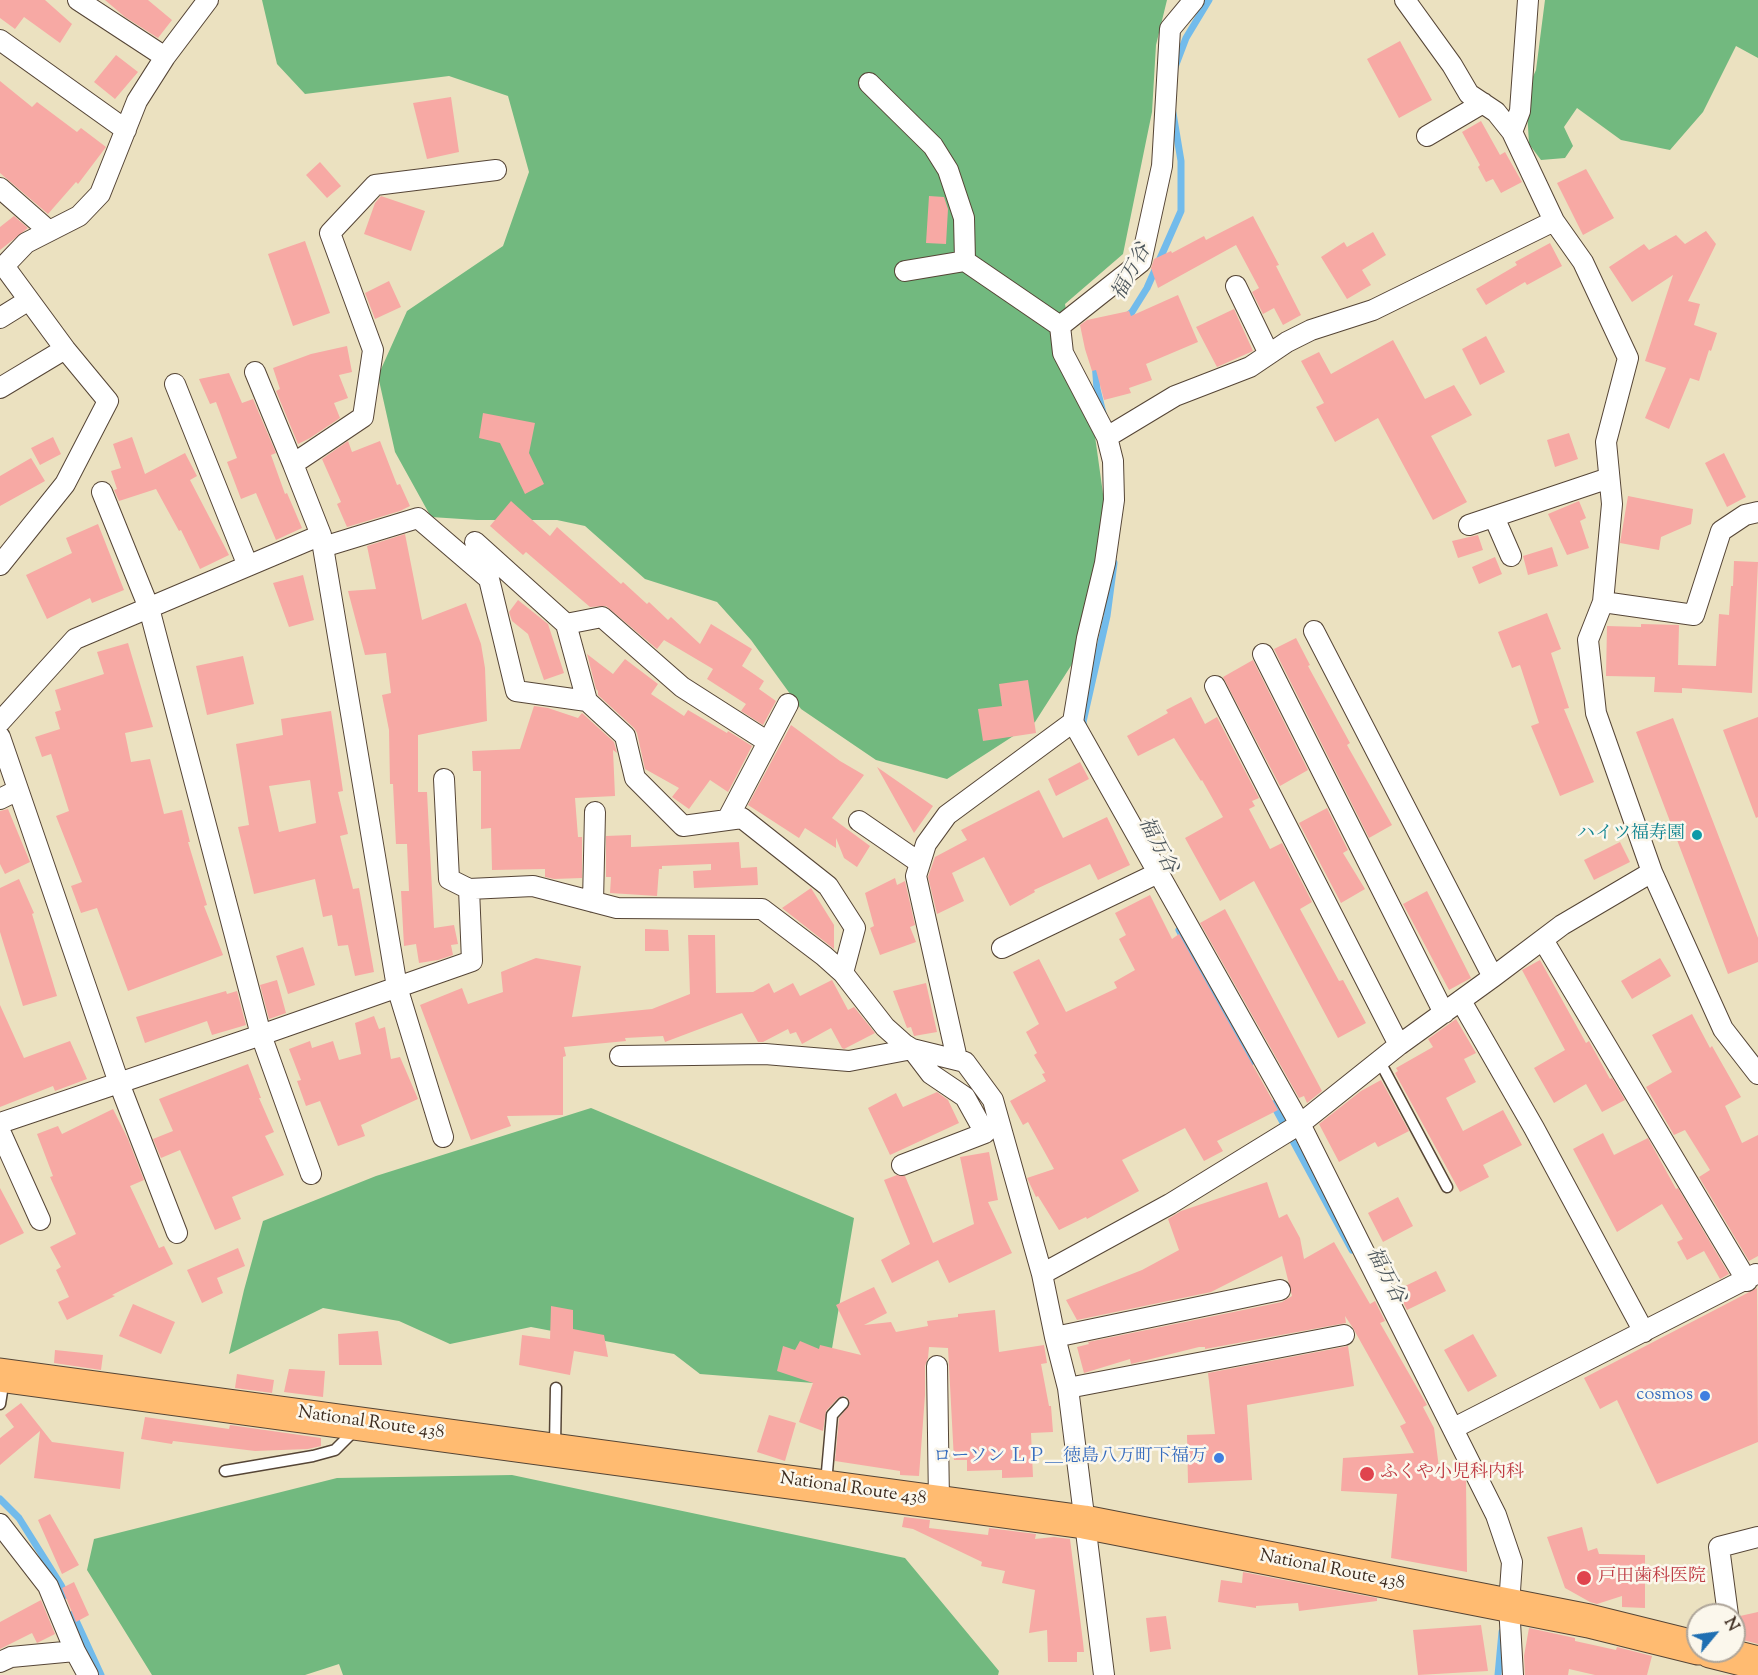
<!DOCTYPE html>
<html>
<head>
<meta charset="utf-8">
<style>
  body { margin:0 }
  #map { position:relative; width:1758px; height:1675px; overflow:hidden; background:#ebe1c0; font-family:"Sorts Mill Goudy",serif }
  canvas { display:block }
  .north { position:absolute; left:1686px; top:1603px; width:60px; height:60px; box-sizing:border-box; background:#fbf7ec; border:2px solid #aea59a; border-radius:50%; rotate:61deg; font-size:16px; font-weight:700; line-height:24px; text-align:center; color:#3b2a1e }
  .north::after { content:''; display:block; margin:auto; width:21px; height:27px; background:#1f6fb2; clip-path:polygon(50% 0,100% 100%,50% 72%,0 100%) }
</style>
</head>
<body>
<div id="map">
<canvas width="1758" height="1675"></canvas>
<div class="north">N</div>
</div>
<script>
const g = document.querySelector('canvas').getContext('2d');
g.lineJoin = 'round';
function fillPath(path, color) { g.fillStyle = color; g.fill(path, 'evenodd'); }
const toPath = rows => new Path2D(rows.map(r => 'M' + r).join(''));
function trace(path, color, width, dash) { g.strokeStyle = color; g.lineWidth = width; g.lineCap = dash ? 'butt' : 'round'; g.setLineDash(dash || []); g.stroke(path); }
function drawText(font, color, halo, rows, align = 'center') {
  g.font = font + ' "Sorts Mill Goudy","Noto Serif JP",serif'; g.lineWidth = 5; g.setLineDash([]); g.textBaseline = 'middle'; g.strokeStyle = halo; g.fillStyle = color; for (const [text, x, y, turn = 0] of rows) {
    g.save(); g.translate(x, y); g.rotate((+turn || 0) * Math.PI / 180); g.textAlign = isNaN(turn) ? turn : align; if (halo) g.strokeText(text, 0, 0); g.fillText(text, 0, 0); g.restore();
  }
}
fillPath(toPath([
  [262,0,1167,0,1156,45,1152,112,1123,254,1065,304,1079,383,1094,429,1104,501,1095,582,1074,661,1035,722,947,779,876,760,801,709,751,640,717,602,645,579,585,526,557,520,477,520,431,517,395,452,378,376,407,311,503,246,529,172,508,96,449,76,305,94,277,64],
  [1545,0,1758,0,1758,58,1736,46,1703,112,1670,150,1621,140,1577,108,1564,127,1573,146,1565,158,1541,160,1529,144,1526,92,1536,70],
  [591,1108,854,1218,826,1384,700,1374,674,1354,531,1327,450,1344,399,1321,323,1308,229,1354,244,1290,263,1221,376,1176],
  [512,1475,905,1558,999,1671,998,1675,343,1675,339,1664,305,1675,152,1675,87,1570,94,1539,337,1478]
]), '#72b97f');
trace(toPath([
  [1175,67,1186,38,1209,0],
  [1125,318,1132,312,1147,288,1181,211,1181,161,1173,113],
  [1095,362,1097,389,1103,413],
  [1084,728,1083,722,1107,616,1114,563],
  [1179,930,1251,1062],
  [1273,1104,1352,1250],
  [0,1499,19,1518,61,1585,66,1595],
  [73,1614,101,1675],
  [1498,1675,1502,1632]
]), '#72bbeb', 7);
fillPath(toPath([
  [0,0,45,0,72,24,60,43,24,17,15,29,0,18],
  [105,0,148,0,172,20,158,38,125,17],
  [1400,41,1432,100,1399,118,1367,59],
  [116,55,138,72,115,99,94,82],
  [0,81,32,107,37,102,77,132,81,128,106,147,78,184,76,182,48,214,0,173],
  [451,97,459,152,427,159,413,103],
  [1481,121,1500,155,1505,152,1522,182,1501,193,1493,179,1486,182,1478,167,1480,165,1462,132],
  [320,162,341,186,327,198,306,175],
  [1586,169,1614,218,1583,235,1557,183],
  [381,196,425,211,411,251,364,234,375,203],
  [929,196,944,197,948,209,946,244,926,243],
  [14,216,28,228,0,250,0,227],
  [1253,216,1279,265,1276,266,1301,315,1283,325,1274,308,1263,314,1252,292,1259,288,1236,245,1158,288,1151,268,1154,259,1171,251,1172,253,1204,236,1206,240],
  [1706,231,1716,244,1688,301,1700,304,1694,325,1717,333,1711,351,1709,350,1699,381,1690,378,1669,429,1645,418,1666,368,1645,361,1673,275,1632,302,1609,267,1644,244,1649,250,1676,235,1685,244],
  [1373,232,1386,255,1362,270,1371,285,1347,299,1321,257,1344,242,1347,247],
  [305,241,330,313,293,326,268,254],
  [1550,243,1562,266,1527,285,1525,282,1486,305,1476,289,1517,265,1515,262],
  [389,281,401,307,375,319,365,293],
  [1178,295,1198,342,1146,364,1152,380,1129,388,1131,393,1104,400,1096,370,1092,371,1085,349,1080,325,1087,320,1129,311,1131,316],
  [1234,309,1253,351,1217,367,1196,327],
  [1486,336,1505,372,1480,385,1462,349],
  [1393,340,1425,399,1454,385,1472,415,1431,436,1467,502,1433,520,1378,418,1335,442,1316,407,1324,403,1301,361,1319,352,1331,374],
  [347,346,352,372,339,375,348,398,334,403,340,418,310,438,298,444,276,391,280,389,273,368,311,354],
  [229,373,242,403,253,399,276,453,271,455,285,494,287,493,302,528,276,540,256,493,241,499,227,462,237,458,216,402,210,404,199,379],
  [483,413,535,423,529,453,544,484,525,494,500,443,479,438],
  [1569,433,1578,459,1555,467,1547,440],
  [53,437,61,454,40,465,31,448],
  [132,437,145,474,185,453,197,476,190,480,229,555,200,569,181,530,179,531,156,489,119,501,114,490,117,489,111,471,121,468,113,444],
  [348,441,352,452,380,441,397,485,400,484,410,506,400,511,347,527,337,504,341,502,322,459],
  [1724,453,1746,497,1727,507,1705,463],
  [31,458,45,481,0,506,0,476],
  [1628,496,1693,509,1691,524,1661,537,1659,550,1620,543],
  [511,501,550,536,557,527,621,584,623,582,647,604,649,602,668,620,671,617,700,644,711,624,752,649,742,666,764,681,759,689,776,701,763,725,741,711,746,704,707,679,713,669,664,640,657,649,606,606,590,607,526,552,523,555,490,526],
  [1579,501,1586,518,1580,521,1589,548,1567,555,1548,514],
  [98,524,124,590,92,603,90,598,47,619,26,575,72,553,66,538],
  [405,534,422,620,466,603,481,644,485,668,487,721,418,735,418,792,427,792,434,928,454,925,458,944,451,945,453,955,438,960,419,963,416,944,404,946,401,891,409,891,407,844,396,844,393,784,390,784,389,730,382,695,391,693,386,653,365,655,348,591,376,589,367,546],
  [1478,535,1483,550,1458,558,1452,541],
  [1552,547,1558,566,1528,575,1523,556],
  [1495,557,1502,574,1479,584,1472,567],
  [1734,561,1758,562,1752,693,1682,688,1682,693,1654,692,1655,677,1606,676,1607,626,1641,627,1641,624,1679,625,1678,665,1716,666,1719,614,1729,615,1731,586,1733,586],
  [303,575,314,620,289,627,273,583],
  [518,600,548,624,564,673,544,680,528,634,512,621,509,612],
  [1547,613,1561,649,1551,653,1569,708,1564,709,1594,782,1560,796,1531,726,1539,723,1520,665,1512,668,1498,632],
  [1296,638,1310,665,1308,666,1350,743,1347,745,1392,825,1369,838,1274,649],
  [128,643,153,727,125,733,131,762,150,759,164,814,182,810,190,842,188,842,207,905,204,906,223,955,128,991,97,908,81,913,71,886,82,882,56,816,69,811,51,754,42,757,35,737,60,729,55,712,61,710,55,690,104,674,97,652],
  [587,654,613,674,625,659,658,684,651,694,684,716,688,710,727,733,728,731,752,746,728,792,710,780,689,809,672,797,679,788,645,769,637,733,634,728,598,695,598,691,596,689],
  [243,656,254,704,207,715,196,666],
  [1253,660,1308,770,1280,786,1223,677],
  [1028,680,1036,733,983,741,978,709,1002,706,999,684],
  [1191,697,1205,724,1217,717,1259,798,1252,801,1255,806,1249,809,1270,849,1282,843,1312,902,1300,909,1339,981,1343,980,1366,1023,1338,1038,1254,881,1220,901,1185,838,1223,817,1202,780,1201,781,1174,738,1138,756,1127,736,1168,713,1166,710],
  [534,706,548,708,578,718,582,713,614,742,617,753,613,750,615,796,575,798,578,837,582,837,582,878,554,879,545,877,545,869,492,870,491,828,481,829,481,771,473,771,472,751,520,749],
  [331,711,343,791,338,792,348,834,340,836,353,889,359,888,374,972,355,976,348,945,338,946,332,915,323,917,315,879,254,894,238,827,249,825,236,744,283,735,281,719],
  [310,780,316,823,279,832,269,786],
  [1758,717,1758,817,1756,818,1723,730],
  [1673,718,1758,938,1758,962,1728,974,1636,732],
  [791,725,840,761,864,775,832,818,870,846,857,867,844,858,836,838,836,848,805,828,799,838,748,805],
  [1080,762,1089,779,1056,796,1048,779],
  [877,767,933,806,914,833],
  [1039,790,1063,838,1107,817,1130,865,1098,880,1090,864,1034,890,1035,892,1010,906,984,857,952,873,964,901,937,914,928,877,935,857,967,840,961,830],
  [1327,808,1348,850,1343,853,1365,889,1341,903,1299,823],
  [8,809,30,862,5,874,0,864,0,811],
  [631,835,631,847,739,842,741,868,757,867,758,885,694,888,693,871,711,870,711,864,662,866,662,869,659,869,657,896,610,893,611,877,606,877,606,836],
  [1620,842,1630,862,1594,880,1584,860],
  [895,878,897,885,905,881,915,925,910,927,916,942,880,955,870,928,874,926,865,893],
  [19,879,34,913,32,914,57,996,23,1006,0,932,0,888],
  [811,888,834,925,834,949,782,908],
  [1427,891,1471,978,1449,990,1403,904],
  [1150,895,1172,939,1179,934,1278,1110,1217,1141,1223,1151,1204,1161,1185,1128,1122,1160,1139,1191,1087,1219,1086,1217,1059,1230,1038,1196,1036,1197,1027,1178,1054,1169,1028,1122,1023,1125,1010,1101,1046,1081,1042,1074,1045,1073,1034,1055,1037,1053,1026,1032,1039,1024,1013,972,1039,959,1066,1012,1117,988,1114,982,1135,970,1119,939,1126,935,1115,913],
  [1225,909,1322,1091,1307,1103,1304,1096,1299,1098,1200,923],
  [645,929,668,930,669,951,645,951],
  [688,935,715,935,716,993,753,992,769,983,774,993,793,983,800,996,832,980,848,1010,854,1007,875,1033,844,1049,842,1048,831,1028,802,1044,796,1032,790,1034,788,1029,763,1042,758,1042,742,1013,665,1042,663,1036,625,1038,626,1041,564,1047,566,1056,563,1057,563,1115,507,1116,511,1126,471,1140,420,1005,462,988,468,1004,503,992,501,972,536,958,581,966,572,1017,652,1009,690,994],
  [303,947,315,985,288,994,276,956],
  [1660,958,1671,976,1632,999,1621,981],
  [1540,960,1586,1043,1589,1041,1610,1079,1612,1078,1625,1100,1602,1112,1586,1084,1554,1103,1534,1068,1565,1050,1522,970],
  [277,980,286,1013,269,1019,260,985],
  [926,983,937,1032,914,1036,911,1027,907,1028,893,991],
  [226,991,227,994,237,991,246,1025,212,1035,207,1021,145,1043,136,1017],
  [0,1005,24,1058,70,1041,87,1079,55,1091,53,1086,0,1107],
  [1692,1014,1710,1048,1712,1046,1741,1097,1725,1106,1742,1143,1758,1135,1758,1256,1749,1261,1699,1177,1710,1170,1685,1130,1674,1135,1646,1087,1672,1072,1652,1035],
  [374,1016,379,1029,385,1027,391,1059,400,1057,418,1099,361,1125,365,1136,338,1146,320,1101,306,1106,297,1081,301,1080,289,1049,310,1041,312,1048,333,1041,339,1060,361,1054,355,1023],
  [1456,1019,1476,1053,1464,1059,1476,1082,1446,1098,1463,1131,1503,1110,1522,1145,1483,1165,1489,1177,1460,1192,1395,1073,1398,1071,1396,1068,1433,1047,1428,1039],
  [248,1064,261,1098,259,1098,274,1132,265,1136,284,1175,232,1197,241,1219,215,1230,180,1150,161,1158,153,1139,173,1131,159,1099],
  [1381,1080,1409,1131,1378,1147,1375,1142,1339,1162,1319,1124,1361,1091],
  [937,1092,948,1100,959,1123,890,1155,868,1108,896,1093,903,1107],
  [113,1109,128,1139,144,1180,130,1186,159,1248,164,1246,173,1264,112,1295,115,1296,67,1320,58,1302,69,1297,56,1270,61,1267,50,1247,76,1234,50,1177,53,1176,37,1134,58,1126,62,1134],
  [1603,1133,1614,1155,1648,1138,1676,1189,1678,1188,1729,1274,1720,1279,1704,1251,1687,1260,1677,1242,1683,1239,1662,1204,1617,1232,1573,1149],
  [989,1152,998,1200,988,1202,1012,1253,949,1283,938,1260,892,1283,881,1260,910,1244,884,1180,897,1175,905,1176,933,1243,974,1224,960,1157],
  [1267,1182,1279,1218,1287,1214,1300,1238,1304,1259,1334,1242,1370,1304,1375,1301,1385,1321,1380,1323,1427,1405,1423,1407,1434,1428,1440,1476,1463,1477,1466,1481,1467,1572,1391,1558,1397,1494,1341,1491,1343,1458,1414,1453,1400,1426,1406,1423,1353,1328,1345,1316,1346,1323,1205,1349,1205,1347,1199,1347,1131,1364,1130,1359,1084,1373,1077,1347,1089,1344,1088,1342,1282,1302,1292,1296,1282,1256,1211,1292,1077,1320,1066,1300,1142,1270,1179,1250,1168,1219,1181,1211],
  [0,1188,24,1233,0,1245],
  [1398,1197,1413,1226,1383,1242,1368,1213],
  [238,1248,245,1266,217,1278,223,1293,202,1303,187,1270],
  [1436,1271,1446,1291,1407,1310,1397,1290],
  [874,1287,887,1313,864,1325,891,1322,896,1332,928,1326,927,1321,958,1317,958,1314,995,1310,999,1352,1044,1345,1047,1363,1041,1364,1049,1406,1051,1406,1053,1432,1031,1433,1033,1477,1002,1478,1002,1470,967,1471,967,1460,954,1460,948,1348,929,1347,928,1358,925,1366,925,1395,919,1476,900,1475,900,1471,835,1461,839,1418,850,1404,848,1398,845,1396,838,1398,826,1411,823,1431,799,1422,813,1383,777,1371,783,1346,795,1350,800,1341,819,1349,820,1345,861,1355,836,1305],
  [1757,1288,1758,1442,1657,1484,1617,1400,1600,1409,1584,1378],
  [133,1304,175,1322,161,1354,119,1336],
  [551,1306,573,1310,573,1329,604,1335,608,1357,574,1351,570,1375,519,1365,522,1335,550,1339],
  [378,1331,382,1365,339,1365,338,1334],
  [1473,1334,1497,1376,1468,1392,1444,1350],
  [1348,1346,1354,1386,1247,1405,1252,1480,1188,1483,1187,1435,1215,1434,1208,1373],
  [55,1350,103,1355,101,1370,54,1363],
  [289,1369,325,1371,323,1397,284,1392],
  [237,1374,274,1380,272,1393,235,1388],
  [21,1403,52,1442,124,1452,120,1489,34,1478,40,1431,0,1465,0,1438,14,1427,5,1415],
  [769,1415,796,1423,785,1461,757,1452],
  [145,1417,229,1429,230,1425,321,1438,321,1446,308,1449,255,1451,173,1441,172,1444,141,1439],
  [50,1514,79,1565,62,1574,38,1520],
  [904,1517,930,1520,929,1528,988,1535,989,1528,1036,1534,1035,1539,1054,1537,1070,1539,1083,1642,1084,1652,1077,1652,1077,1662,1048,1662,1047,1630,1029,1633,1035,1590,1002,1583,1005,1571,981,1566,982,1562,913,1529,902,1527],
  [1582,1527,1588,1551,1597,1548,1599,1554,1645,1555,1645,1608,1622,1607,1622,1596,1597,1604,1590,1602,1565,1588,1547,1537],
  [1243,1572,1377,1598,1377,1601,1299,1611,1298,1603,1256,1606,1256,1608,1218,1602,1221,1580,1242,1583],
  [74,1582,89,1615,76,1622,62,1588],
  [41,1600,55,1634,37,1643,32,1633,0,1649,0,1622],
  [1758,1612,1758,1644,1743,1640,1738,1621,1740,1616],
  [1166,1616,1171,1649,1150,1652,1146,1618],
  [1481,1625,1488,1671,1418,1675,1413,1630],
  [1529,1628,1575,1638,1575,1641,1616,1650,1617,1647,1652,1656,1647,1675,1595,1675,1569,1669,1568,1675,1525,1675,1524,1656]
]), '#f7a9a4');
const service = toPath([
  [1379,1060,1447,1187],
  [0,1404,4,1379],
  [555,1446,556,1388],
  [225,1471,313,1456,335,1450,357,1428],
  [826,1483,832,1415,843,1403]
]);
const minor = toPath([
  [78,0,165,57],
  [1405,0,1452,65,1469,94,1496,112,1512,132],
  [1528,0,1520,111,1512,132,1554,221,1583,262,1628,358,1606,442,1612,504,1603,602,1588,640,1596,713,1652,872],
  [0,40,126,130],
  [869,83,933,146,948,170,964,218,965,261,1060,326],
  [1427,136,1483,103],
  [0,188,49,231],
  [905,271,965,261],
  [1236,286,1269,354],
  [0,318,29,300],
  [1060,326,1063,353,1107,437,1113,461,1114,500,1105,563,1087,638,1073,722,1300,1124,1496,1515,1512,1562,1509,1605,1513,1675],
  [1060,326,1141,262,1162,166,1170,29,1194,0],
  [255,372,293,464],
  [175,384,248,566],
  [0,388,65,349],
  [1107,437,1175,396,1250,367,1287,342,1311,330,1373,310,1554,221],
  [102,492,149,608,261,1035,311,1174],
  [1494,517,1511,556],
  [1469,525,1609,478],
  [321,535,293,464,363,417,373,350,330,233,375,185,496,170],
  [475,542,566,624,602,617,682,687,768,742],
  [323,547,418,518,489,579,516,691,587,701,625,736,635,778,683,826,742,818,828,886,855,928,843,973],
  [0,565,65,484,108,401,65,349,4,266,26,243,79,216,100,194,137,101,165,57,208,0],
  [1603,602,1694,615,1721,531,1745,515,1758,512],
  [566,624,587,701],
  [1314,631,1493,977],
  [1263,654,1444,1013],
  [1215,686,1399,1045],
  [0,722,75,639,321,535,397,987,443,1137],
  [0,737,119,1083,177,1233],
  [444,779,449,879,469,889],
  [0,799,18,790],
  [727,820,788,704],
  [859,821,920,863],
  [593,902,595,812],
  [1543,940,1747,1281],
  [1002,948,1158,873],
  [1461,1001,1534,1128,1644,1332],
  [620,1056,765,1054,849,1061,912,1049,931,1074,965,1097,985,1133,902,1165],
  [957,1059,916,876,926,844,947,815,1073,722],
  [0,1123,261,1035,472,961,469,889,533,886,617,908,762,909,824,956,843,973,885,1027,904,1044,912,1049,965,1062,993,1100,1042,1274],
  [0,1131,40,1220],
  [1055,1337,1280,1290],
  [937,1366,939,1502],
  [1068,1388,1344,1335],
  [1454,1428,1756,1274],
  [0,1524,48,1586,75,1651,11,1657,0,1662],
  [1728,1615,1719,1547,1758,1537],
  [75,1651,88,1675],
  [1104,1675,1068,1388,1055,1337,1042,1274,1170,1204,1300,1124,1399,1045,1493,977,1562,925,1652,872,1723,1029,1758,1074]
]);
const trunk = toPath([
  [0,1375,1084,1522,1589,1621,1698,1648],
  [1710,1651,1758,1663]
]);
trace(service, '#554536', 13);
trace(minor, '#554536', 22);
trace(trunk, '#554536', 35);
trace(service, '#fff', 10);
trace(minor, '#fff', 20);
trace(trunk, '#ffbb71', 33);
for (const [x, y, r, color] of [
  [1697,835,6,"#0f9aa8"],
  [1705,1396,6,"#3f7fe0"],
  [1219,1458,6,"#3f7fe0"],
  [1367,1474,8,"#e0444e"],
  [1584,1578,8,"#e0444e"]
]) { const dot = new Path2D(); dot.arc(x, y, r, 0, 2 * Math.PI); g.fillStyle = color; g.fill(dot); trace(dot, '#fbf7ec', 2); }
drawText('18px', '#0d838f', '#fbf7ec', [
  ["ハイツ福寿園",1685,835]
], 'right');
drawText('18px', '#366cbe', '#fbf7ec', [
  ["cosmos",1693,1396],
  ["ローソン ＬＰ＿徳島八万町下福万",1207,1458]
], 'right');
drawText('18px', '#3b2a1e', '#fbf7ec', [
  ["National Route 438",371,1424,8],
  ["National Route 438",853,1490,8],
  ["National Route 438",1332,1571,11]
]);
drawText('18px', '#be3a42', '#fbf7ec', [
  ["ふくや小児科内科",1380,1474],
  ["戸田歯科医院",1598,1578]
], 'left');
drawText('italic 20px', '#4c565c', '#fbf7ec', [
  ["福万谷",1133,273,-62],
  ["福万谷",1156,846,62],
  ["福万谷",1384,1276,62]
]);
</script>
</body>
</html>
